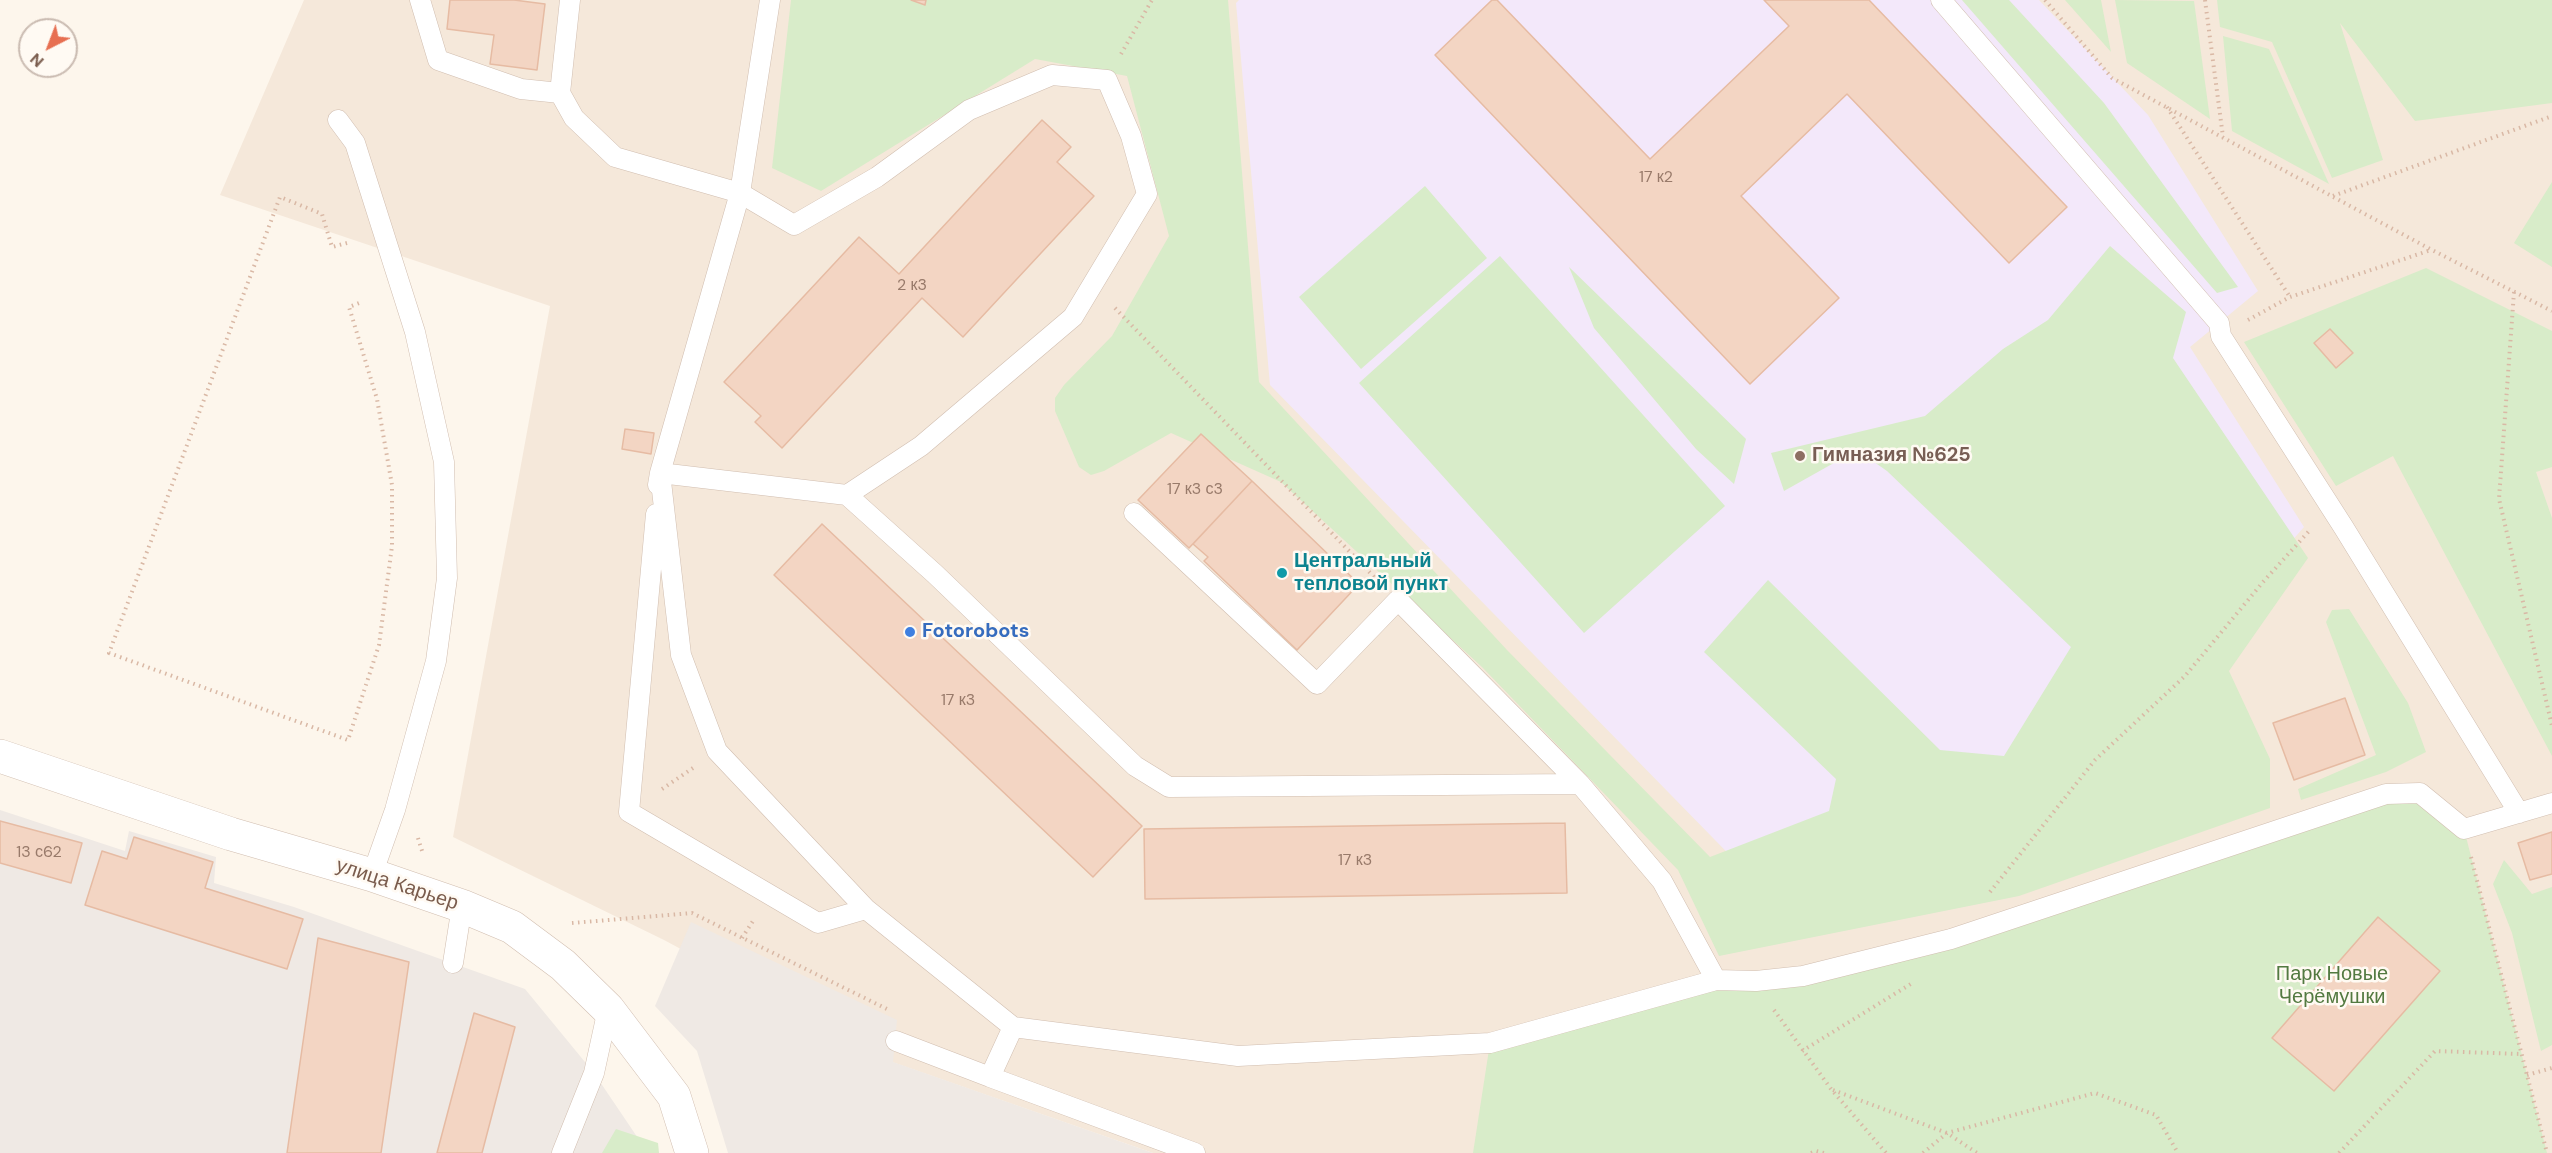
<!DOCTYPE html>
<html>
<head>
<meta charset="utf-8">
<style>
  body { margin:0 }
  #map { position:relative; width:2552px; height:1153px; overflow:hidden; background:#fdf6ec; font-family:"DM Sans",sans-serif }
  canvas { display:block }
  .north { position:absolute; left:18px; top:18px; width:60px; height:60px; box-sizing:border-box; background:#fffaf3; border:2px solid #cabbb1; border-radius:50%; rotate:222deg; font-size:16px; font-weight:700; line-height:24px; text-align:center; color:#7a5c4d }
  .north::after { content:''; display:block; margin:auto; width:21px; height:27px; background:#e76f51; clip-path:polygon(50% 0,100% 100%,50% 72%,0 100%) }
</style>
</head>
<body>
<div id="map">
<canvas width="2552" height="1153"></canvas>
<div class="north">N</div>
</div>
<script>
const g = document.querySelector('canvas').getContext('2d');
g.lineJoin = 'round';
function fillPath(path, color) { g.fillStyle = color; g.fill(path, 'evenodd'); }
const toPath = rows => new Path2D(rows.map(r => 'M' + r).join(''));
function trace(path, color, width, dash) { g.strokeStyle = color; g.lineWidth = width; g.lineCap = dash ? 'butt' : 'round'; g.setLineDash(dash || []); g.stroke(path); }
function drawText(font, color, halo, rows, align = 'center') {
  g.font = font + ' "DM Sans",sans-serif'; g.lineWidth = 5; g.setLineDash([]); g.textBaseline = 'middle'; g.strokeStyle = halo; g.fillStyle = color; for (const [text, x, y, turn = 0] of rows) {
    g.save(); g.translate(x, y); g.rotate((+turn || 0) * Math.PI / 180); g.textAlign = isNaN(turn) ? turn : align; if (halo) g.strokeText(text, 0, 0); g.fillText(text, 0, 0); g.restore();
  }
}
fillPath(toPath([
  [304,0,2552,0,2552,1153,1153,1153,892,1062,664,940,453,837,550,306,220,195]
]), '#f5e8da');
fillPath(toPath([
  [0,810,125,851,129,831,216,857,214,883,294,907,525,989,594,1073,648,1153,0,1153],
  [691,922,897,1020,893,1062,1153,1153,728,1153,697,1051,655,1006]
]), '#efe9e4');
fillPath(toPath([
  [1239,0,2039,0,2148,115,2258,291,2190,347,2304,527,2151,702,1759,885,1270,385,1236,3]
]), '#f3e8fa');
fillPath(toPath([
  [791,0,1228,0,1259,382,1507,650,1710,857,1829,811,1836,779,1704,652,1768,580,1940,750,2004,756,2071,647,1887,471,1857,450,1784,491,1771,453,1925,416,2003,349,2048,320,2110,246,2186,312,2173,358,2308,558,2229,671,2270,759,2270,808,2019,896,1719,956,1678,870,1482,667,1281,482,1171,433,1104,471,1091,475,1079,467,1055,411,1055,398,1064,385,1112,336,1169,236,1127,76,1035,59,821,191,772,168],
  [1962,0,2009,0,2104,103,2238,287,2217,293],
  [2065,0,2101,0,2111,52],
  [2115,0,2194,1,2210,119,2127,63],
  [2217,0,2552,0,2552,103,2415,121,2340,23,2383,160,2332,178,2272,42,2220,27],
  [2223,36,2269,49,2329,184,2232,131],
  [2552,182,2552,267,2514,243],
  [1425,186,1487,258,1361,369,1299,297],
  [1500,256,1725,506,1584,633,1359,383],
  [1569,267,1746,439,1734,484,1696,449,1594,328],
  [2426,268,2552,331,2552,467,2536,472,2552,518,2552,756,2393,456,2336,486,2244,342],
  [2349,609,2408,703,2426,752,2386,772,2301,800,2298,789,2376,755,2326,622,2332,610],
  [2420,793,2464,829,2547,1153,1473,1153,1490,1043,1716,980,1803,976],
  [2504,860,2532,894,2552,887,2552,1045,2541,1051,2512,933,2493,884],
  [616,1129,658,1143,659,1153,602,1153]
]), '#d8ecc9');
const building = toPath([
  [450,0,514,0,545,4,537,70,490,64,494,35,447,29,450,0],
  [911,0,926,0,925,5,911,0],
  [1492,0,1497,0,1650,159,1789,26,1764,0,1869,0,2067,207,2009,263,1847,94,1741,196,1839,298,1750,384,1435,55,1492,0],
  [1042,120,1071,147,1057,162,1094,196,963,337,922,298,782,448,755,422,761,416,724,382,859,237,899,274,1042,120],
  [2330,329,2353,353,2336,368,2314,343,2330,329],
  [625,429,654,433,651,454,622,449,625,429],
  [1201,434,1252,481,1189,548,1138,500,1201,434],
  [1252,481,1359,584,1297,650,1204,561,1208,557,1193,544,1252,481],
  [822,524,1142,826,1093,877,774,575,822,524],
  [2345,698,2365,755,2294,780,2273,723,2345,698],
  [0,821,82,843,71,883,0,863,0,821],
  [1565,823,1567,893,1145,899,1144,829,1565,823],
  [2552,832,2552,874,2530,880,2518,843,2552,832],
  [134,837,213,862,205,888,303,919,287,969,85,905,102,851,127,859,134,837],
  [2378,917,2440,971,2334,1091,2272,1038,2378,917],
  [318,938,409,962,381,1153,287,1153,318,938],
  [474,1013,515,1027,482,1153,437,1153,474,1013]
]);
fillPath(building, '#f3d5c3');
trace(building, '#e6bba3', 1.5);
const service = toPath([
  [420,0,438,60,521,89,560,93],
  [570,0,560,93,574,118,615,157,740,193,770,0],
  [1941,0,2219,323,2221,336,2344,528,2519,813],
  [338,120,355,143,415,332,444,462,447,578,436,661,395,810,372,875],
  [658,485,660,473,847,495,935,574,1135,766,1169,787,1580,784,1662,881,1716,980],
  [847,495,921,446,1073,317,1147,194,1131,136,1107,80,1052,75,969,110,877,177,794,225,740,193,660,473,681,655,717,751,866,909,1013,1027,1238,1056,1490,1043,1716,980,1756,981,1803,976,1951,939,2386,794,2420,793,2464,829,2552,803],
  [1134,513,1317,684,1398,600,1580,784],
  [656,514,629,812,818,923,866,909],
  [453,963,462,906],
  [896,1041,990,1077,1013,1027],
  [990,1077,1195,1153],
  [562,1153,594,1073,608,1009]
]);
const minor = toPath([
  [0,756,231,834,372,875,462,906,512,927,563,965,608,1009,674,1096,692,1153]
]);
trace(service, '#d1beb0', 21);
trace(minor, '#d1beb0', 34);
trace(toPath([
  [2045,0,2112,78,2432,250,2552,311],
  [2205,0,2223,137],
  [1121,54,1152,0],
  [2167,107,2290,297],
  [2333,196,2552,116],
  [347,243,332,247,322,214,280,197,109,653,348,740,379,645,392,546,392,485,377,399,349,307,362,302],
  [2514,292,2499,499,2552,726],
  [1115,308,1376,579],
  [2248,320,2290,297,2431,250],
  [662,789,693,768],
  [418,838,423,854],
  [2471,857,2547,1153],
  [1990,892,2095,760,2185,676,2263,582,2310,530],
  [572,923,692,913,889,1010],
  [742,938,753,921],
  [1774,1010,1831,1089,1886,1153],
  [1802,1051,1914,982],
  [2527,1075,2552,1068],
  [1833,1090,1947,1133,1977,1153],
  [1811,1153,1816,1151,1824,1153],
  [1923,1153,1947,1133,2095,1093,2156,1115,2178,1153],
  [2339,1153,2435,1051,2521,1054]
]), '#d9b8a5', 4, [1.5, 4.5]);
trace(service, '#fff', 20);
trace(minor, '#fff', 33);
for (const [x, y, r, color] of [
  [1800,456,6,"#8d6e63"],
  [1282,573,6,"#0f9aa8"],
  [910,632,6,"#3f7fe0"]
]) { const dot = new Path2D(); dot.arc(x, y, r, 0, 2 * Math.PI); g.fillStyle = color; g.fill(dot); trace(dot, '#fffaf3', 2); }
drawText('16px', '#987a6a', null, [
  ["17 к2",1656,178],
  ["2 к3",912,286],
  ["17 к3 с3",1195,490],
  ["17 к3",958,701],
  ["13 с62",39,853],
  ["17 к3",1355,861]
]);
drawText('bold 20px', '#785e54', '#fffaf3', [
  ["Гимназия №625",1812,456]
], 'left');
drawText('bold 20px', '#0d838f', '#fffaf3', [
  ["Центральный",1294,562],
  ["тепловой пункт",1294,585]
], 'left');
drawText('bold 20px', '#366cbe', '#fffaf3', [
  ["Fotorobots",922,632]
], 'left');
drawText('20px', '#7a5c4d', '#fffaf3', [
  ["улица Карьер",397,885,18]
]);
drawText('20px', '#537a41', '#fffaf3', [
  ["Парк Новые",2332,975],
  ["Черёмушки",2332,998]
]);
</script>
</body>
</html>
